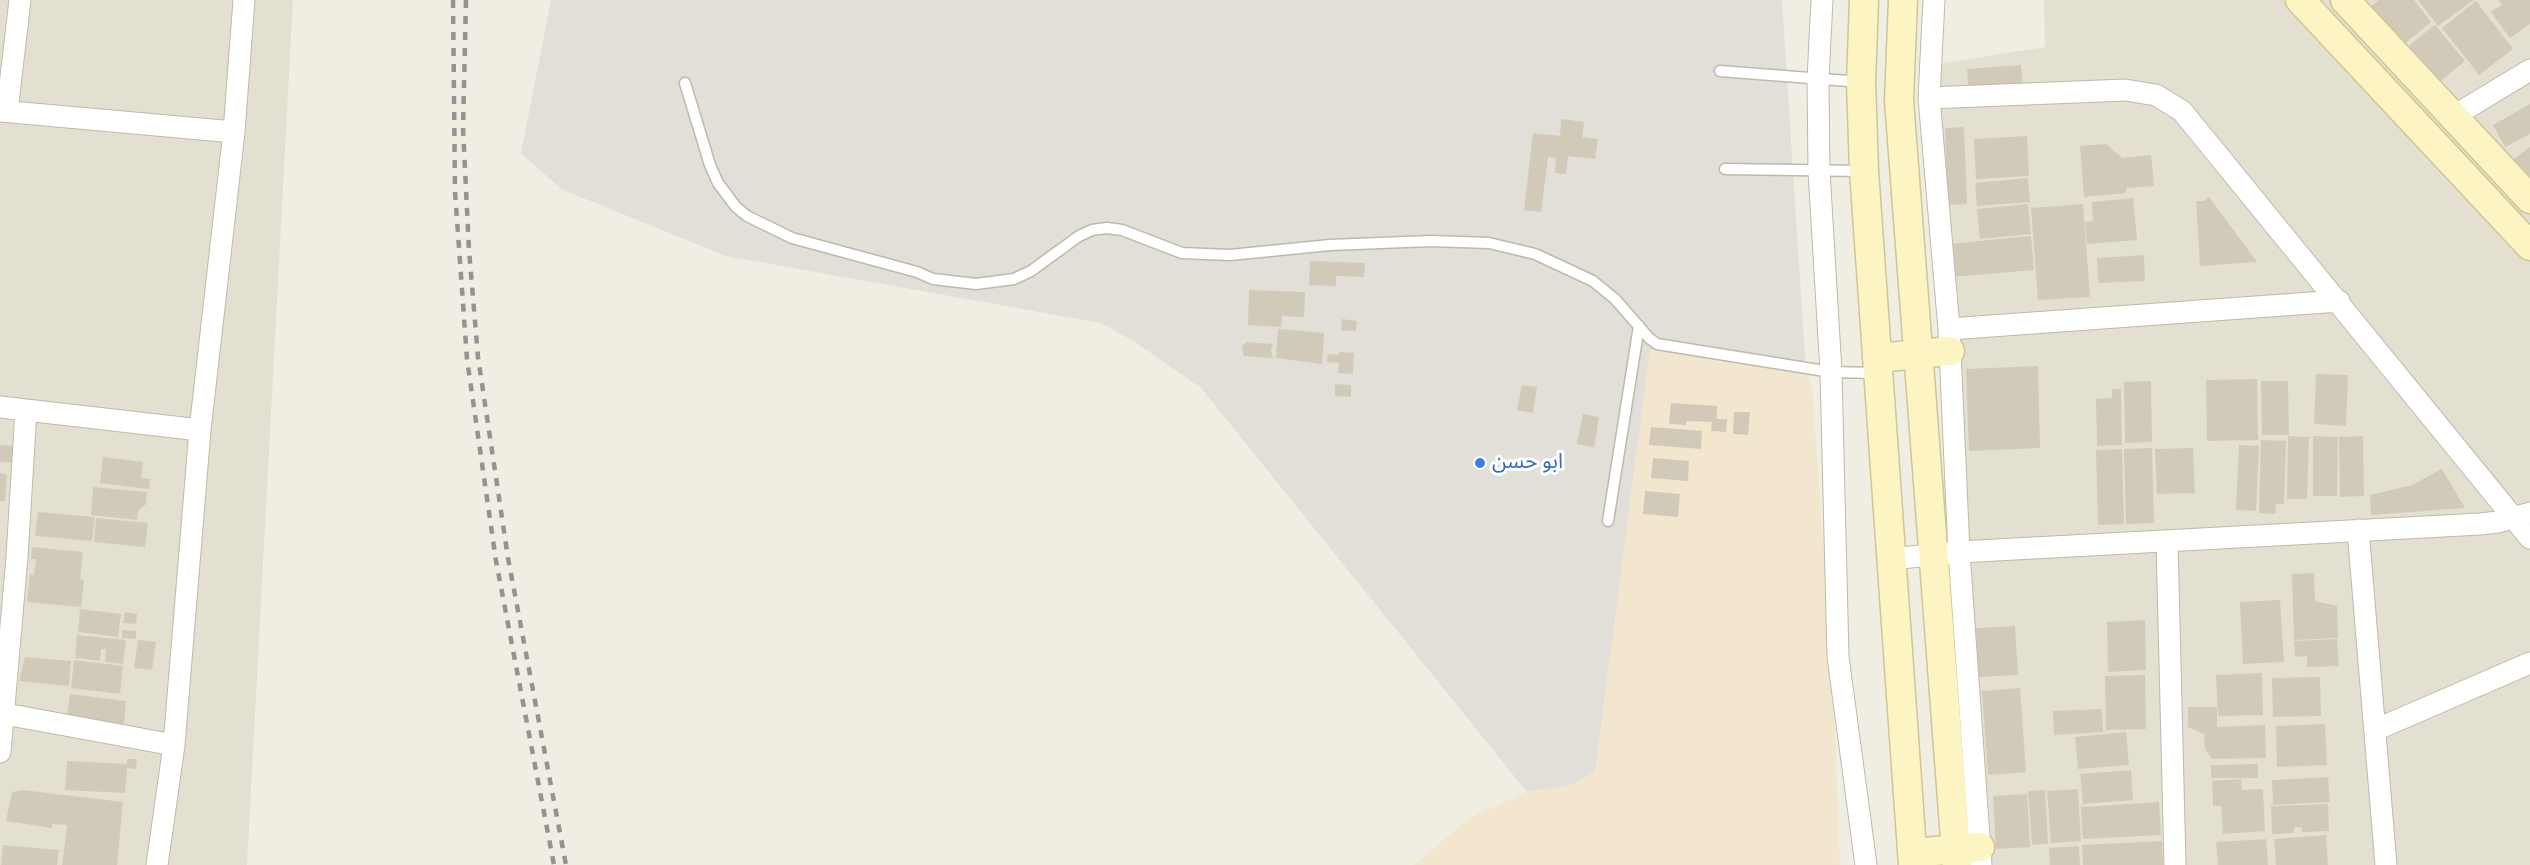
<!DOCTYPE html>
<html>
<head>
<meta charset="utf-8">
<style>
  body { margin:0 }
  canvas { display:block; background:#f0eee3 }
</style>
</head>
<body>
<canvas width="2530" height="865"></canvas>
<script>
const g = document.querySelector('canvas').getContext('2d');
g.lineJoin = 'round';
function fillPath(path, color) { g.fillStyle = color; g.fill(path, 'evenodd'); }
const toPath = rows => new Path2D(rows.map(r => 'M' + r).join(''));
function trace(path, color, width, dash) { g.strokeStyle = color; g.lineWidth = width; g.lineCap = dash ? 'butt' : 'round'; g.setLineDash(dash || []); g.stroke(path); }
function drawText(font, color, halo, rows, align = 'center') {
  g.font = font + ' "Roboto Condensed","Noto Sans Arabic",sans-serif'; g.lineWidth = 6; g.setLineDash([]); g.textBaseline = 'middle'; g.strokeStyle = halo; g.fillStyle = color; for (const [text, x, y, turn = 0] of rows) {
    g.save(); g.translate(x, y); g.rotate((+turn || 0) * Math.PI / 180); g.textAlign = isNaN(turn) ? turn : align; if (halo) g.strokeText(text, 0, 0); g.fillText(text, 0, 0); g.restore();
  }
}
fillPath(toPath([
  [0,0,293,0,247,865,0,865],
  [2044,0,2530,0,2530,865,1987,865,1932,65,2045,47]
]), '#e4e0d1');
fillPath(toPath([
  [1650,348,1806,372,1812,385,1833,681,1840,865,1414,865,1472,816,1527,792,1571,785,1595,772]
]), '#f2e7ce');
fillPath(toPath([
  [551,0,1782,0,1806,372,1650,349,1595,772,1571,785,1527,792,1201,388,1135,342,1101,323,726,256,561,189,521,153]
]), '#e2dfd8');
fillPath(toPath([
  [2379,0,2414,0,2431,22,2397,50,2366,10],
  [2418,0,2474,0,2438,26],
  [2498,0,2530,0,2530,24,2510,38,2491,12,2502,5],
  [2476,1,2513,49,2479,75,2442,28],
  [2435,25,2465,61,2432,88,2401,52],
  [2021,65,2023,91,1969,96,1967,69],
  [2530,104,2530,134,2505,147,2493,125],
  [1561,119,1584,122,1582,137,1598,139,1595,159,1568,156,1566,174,1555,173,1556,158,1548,157,1541,212,1524,210,1533,133,1560,136],
  [1964,127,1967,204,1948,205,1945,128],
  [2027,136,2029,176,1976,179,1974,139],
  [2106,144,2122,158,2151,155,2154,186,2126,188,2126,193,2084,197,2080,146],
  [2530,147,2530,181,2514,159],
  [2028,178,2030,202,1977,206,1975,183],
  [2209,197,2257,262,2200,266,2196,201,2204,201],
  [2133,198,2137,240,2087,244,2085,222,2093,221,2092,202],
  [2028,204,2031,234,1980,239,1977,209],
  [2083,204,2090,297,2038,300,2031,208],
  [2031,236,2034,270,1951,277,1948,244],
  [2144,255,2145,281,2098,283,2097,258],
  [1310,261,1365,263,1364,277,1336,276,1336,286,1309,285],
  [1249,290,1305,292,1304,317,1282,316,1281,327,1248,325],
  [1342,319,1357,321,1356,331,1341,330],
  [1278,329,1324,333,1322,364,1276,358],
  [1246,342,1273,344,1271,350,1273,358,1244,356,1242,347],
  [1339,352,1354,353,1353,374,1338,373,1339,363,1327,362,1328,354,1339,355],
  [2038,366,2040,448,1969,451,1966,369],
  [2316,374,2348,375,2346,426,2314,424],
  [2257,379,2258,440,2207,441,2206,380],
  [2151,381,2152,442,2125,443,2124,382],
  [2261,381,2288,381,2289,435,2262,435],
  [1335,384,1351,385,1351,397,1335,396],
  [1522,385,1537,387,1533,413,1517,410],
  [2112,389,2121,389,2122,445,2097,446,2096,399,2112,398],
  [1671,403,1717,406,1717,419,1727,419,1726,432,1711,431,1712,422,1686,421,1686,425,1669,424],
  [1734,412,1750,412,1748,435,1733,434],
  [1583,414,1599,417,1594,447,1577,444],
  [1651,427,1702,431,1701,449,1649,445],
  [2288,436,2309,437,2307,499,2287,499],
  [2313,436,2338,437,2337,496,2313,496],
  [2363,436,2364,496,2340,497,2339,437],
  [2261,440,2286,441,2284,504,2276,504,2275,514,2259,513],
  [0,445,15,446,14,463,0,462],
  [2239,445,2259,446,2256,511,2236,510],
  [2152,448,2154,523,2126,524,2124,449],
  [2193,448,2195,493,2157,494,2155,449],
  [2122,449,2124,524,2098,525,2096,450],
  [103,457,143,462,141,478,150,479,149,489,100,483],
  [1653,458,1689,461,1688,481,1651,478],
  [2442,469,2465,508,2371,515,2370,495,2412,485],
  [0,473,7,475,5,501,0,501],
  [93,487,147,492,146,504,138,511,137,520,91,515],
  [1645,491,1680,494,1678,517,1643,514],
  [38,512,95,517,92,541,35,536],
  [96,518,148,523,145,547,94,542],
  [32,547,83,552,80,579,84,580,81,607,27,602,30,574,34,575,36,559,31,559],
  [2314,573,2315,601,2337,606,2338,638,2294,640,2292,574],
  [2280,600,2284,662,2243,664,2240,602],
  [80,609,121,614,118,637,78,632],
  [125,612,137,614,136,624,123,623],
  [2145,620,2146,670,2108,672,2107,622],
  [2015,626,2018,675,1978,677,1976,628],
  [122,630,136,631,136,639,122,638],
  [77,635,126,640,123,664,105,662,106,649,101,649,100,661,75,658],
  [2337,639,2339,666,2307,667,2307,656,2295,657,2294,641],
  [138,640,156,642,152,670,134,668],
  [25,657,71,661,69,686,19,681],
  [74,660,123,666,120,694,71,688],
  [2262,673,2263,715,2218,716,2216,675],
  [2145,675,2146,729,2106,730,2105,676],
  [2320,677,2321,716,2273,717,2272,678],
  [2020,688,2026,772,1988,775,1982,691],
  [70,694,126,701,124,724,67,717],
  [2188,707,2217,707,2217,727,2265,725,2266,758,2212,759,2205,749,2204,734,2188,727],
  [2102,709,2103,732,2054,735,2053,711],
  [2325,724,2327,765,2277,767,2276,726],
  [2126,732,2129,765,2078,769,2075,737],
  [127,759,137,759,136,769,127,768,125,793,65,790,67,761,127,764],
  [2258,764,2258,778,2211,778,2211,765],
  [2131,770,2133,800,2083,804,2080,774],
  [2328,777,2330,802,2273,805,2272,780],
  [2241,779,2242,790,2263,789,2265,831,2223,834,2221,806,2213,806,2212,781],
  [2078,789,2081,841,2051,843,2047,791],
  [22,790,123,802,117,865,62,865,67,825,52,824,52,828,6,821,12,792],
  [2045,790,2048,844,2032,845,2028,791],
  [2027,794,2030,847,1996,849,1993,796],
  [2159,802,2161,835,2083,839,2081,807],
  [2328,804,2329,831,2302,832,2302,827,2295,827,2293,833,2272,834,2271,806],
  [2326,835,2328,865,2276,865,2274,839],
  [2266,839,2268,865,2218,865,2216,842],
  [2162,841,2163,865,2083,865,2082,845],
  [3,845,59,850,57,865,1,865],
  [2079,846,2080,865,2050,865,2049,848]
]), '#d1cab9');
const lane = toPath([
  [1720,71,1861,82],
  [685,83,710,165,718,183,736,207,747,216,792,238,917,272,933,279,976,284,1014,279,1031,271,1079,236,1092,230,1107,228,1122,230,1182,253,1230,255,1330,245,1431,241,1489,243,1535,254,1593,281,1615,299,1649,338,1657,344,1831,372,1877,373],
  [1725,169,1864,171],
  [1608,521,1639,326]
]);
const street = toPath([
  [1822,0,1818,79,1819,171,1831,372,1838,657,1866,865],
  [1934,0,1929,98,1949,329,1959,552,1981,865],
  [1929,98,2125,90,2156,95,2182,111,2530,538],
  [0,111,234,132],
  [7,111,20,0],
  [2454,116,2530,70],
  [1949,329,2339,301],
  [0,407,26,410],
  [2358,530,2386,865],
  [2167,541,2175,865],
  [1891,559,1959,552,2480,524,2498,522,2530,513],
  [0,713,174,745],
  [2375,730,2530,663],
  [0,752,17,557,26,410,200,430],
  [157,865,174,745,200,430,234,132,244,0]
]);
const secondary = toPath([
  [1864,0,1861,82,1864,171,1913,865],
  [1903,0,1899,100,1957,865],
  [2300,0,2530,246],
  [2345,0,2530,199],
  [1877,358,1950,351],
  [1912,853,1980,847]
]);
trace(lane, '#beb9a9', 13);
trace(street, '#beb9a9', 23);
trace(secondary, '#cfc595', 31);
trace(lane, '#fff', 10);
trace(street, '#fff', 21);
trace(secondary, '#fcf4c2', 28);
trace(toPath([
  [453,0,455,192,467,359,496,561,554,865],
  [466,0,463,128,469,250,478,357,508,558,566,865]
]), '#939393', 4.5, [8, 8]);
for (const [x, y, r, color] of [
  [1480,463,6,"#3f7fe0"]
]) { const dot = new Path2D(); dot.arc(x, y, r, 0, 2 * Math.PI); g.fillStyle = color; g.fill(dot); trace(dot, '#fff', 2); }
drawText('21px', '#366cbe', '#fff', [
  ["ابو حسن",1492,463]
], 'left');
</script>
</body>
</html>
